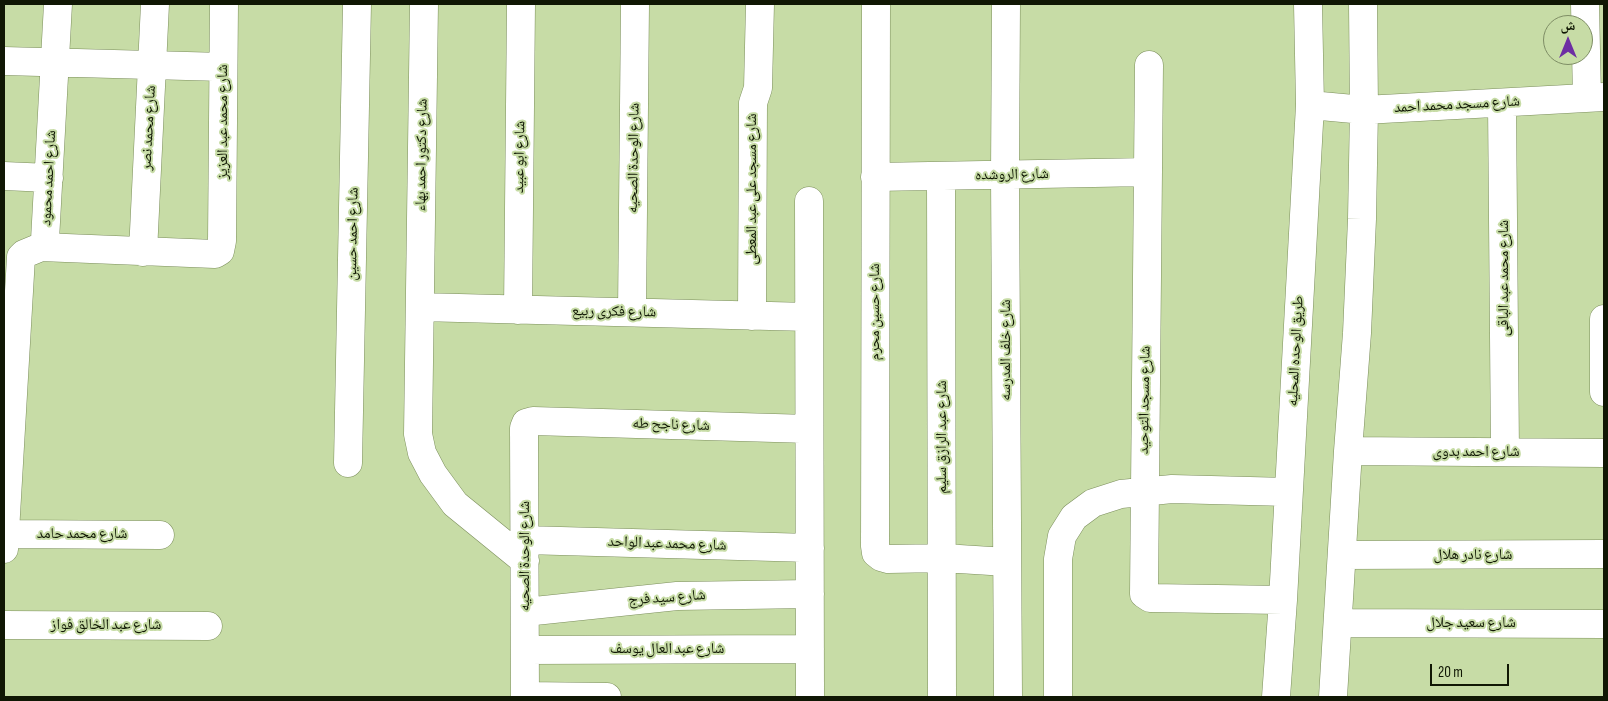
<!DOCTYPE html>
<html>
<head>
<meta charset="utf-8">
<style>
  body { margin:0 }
  #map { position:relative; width:1608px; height:701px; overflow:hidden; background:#c7dca6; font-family:"Sofia Sans Condensed","Noto Naskh Arabic",sans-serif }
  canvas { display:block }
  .frame { position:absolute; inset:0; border:5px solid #101704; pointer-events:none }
  .north { position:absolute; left:1543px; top:15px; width:50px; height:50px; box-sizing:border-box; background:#c7dca6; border:1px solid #7e8d65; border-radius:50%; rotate:0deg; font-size:14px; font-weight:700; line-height:20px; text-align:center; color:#101704 }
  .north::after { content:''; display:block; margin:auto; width:18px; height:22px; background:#6d2ea3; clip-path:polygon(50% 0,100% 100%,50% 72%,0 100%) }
  .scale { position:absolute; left:1430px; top:664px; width:79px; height:22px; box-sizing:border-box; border:2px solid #101704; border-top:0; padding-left:6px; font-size:15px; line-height:18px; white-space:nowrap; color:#101704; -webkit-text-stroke:4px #c7dca6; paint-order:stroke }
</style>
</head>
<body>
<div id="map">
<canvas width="1608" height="701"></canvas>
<div class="frame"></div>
<div class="north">ش</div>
<div class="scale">20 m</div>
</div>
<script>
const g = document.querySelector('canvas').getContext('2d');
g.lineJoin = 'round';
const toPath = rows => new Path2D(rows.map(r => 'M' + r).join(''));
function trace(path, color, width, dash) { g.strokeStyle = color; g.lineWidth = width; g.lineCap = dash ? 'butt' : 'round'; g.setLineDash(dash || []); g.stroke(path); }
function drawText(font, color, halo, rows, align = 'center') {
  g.font = font + ' "Sofia Sans Condensed","Noto Naskh Arabic",sans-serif'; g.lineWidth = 4; g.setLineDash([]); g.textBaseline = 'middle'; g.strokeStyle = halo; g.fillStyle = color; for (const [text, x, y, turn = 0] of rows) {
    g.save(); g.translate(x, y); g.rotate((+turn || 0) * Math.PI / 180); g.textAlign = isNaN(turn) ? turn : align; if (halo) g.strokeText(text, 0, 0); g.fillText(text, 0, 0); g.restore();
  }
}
const minor = toPath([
  [424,4,418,434,422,453,433,474,455,504,525,561],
  [876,4,875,546,876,553,881,557,888,559,943,558,1007,562],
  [1006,4,1005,175,1008,697],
  [1585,4,1587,98],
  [4,61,223,67],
  [1149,65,1144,594,1150,598,1283,600],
  [1502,103,1505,452],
  [1310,105,1364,110,1604,97],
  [4,176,49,178],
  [941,176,942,697],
  [875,177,1148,172],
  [809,201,810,697],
  [41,247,215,254,220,251,222,241,224,4],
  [143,252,155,4],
  [420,307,809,317],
  [518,310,521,4],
  [632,312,635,4],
  [752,316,753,103,758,88,760,4],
  [1604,392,1604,319],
  [1348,451,1604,453],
  [348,463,357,4],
  [5,534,160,535],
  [525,540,810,548],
  [4,549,21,257,24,254,41,247,45,240,58,4],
  [1342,555,1604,554],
  [525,612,677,596,810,594],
  [1338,623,1604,624],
  [4,625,208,626],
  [525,650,810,649],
  [525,696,607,697],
  [525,697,524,428,526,423,533,421,809,429],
  [1058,697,1058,559,1062,536,1074,517,1093,503,1121,494,1172,489,1288,492],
  [1276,697,1283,600,1310,105,1308,4],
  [1333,697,1348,451,1357,333,1362,219,1364,110,1363,4]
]);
trace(minor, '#7b8e5b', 29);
trace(minor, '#fff', 28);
drawText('15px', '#101704', '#c7dca6', [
  ["شارع مسجد محمد احمد",1457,105,-3],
  ["شارع محمد عبد العزيز",223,122,-90],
  ["شارع محمد نصر",149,128,-87],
  ["شارع دكتور احمد بهاء",422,155,-89],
  ["شارع ابو عبيد",520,157,-89],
  ["شارع الوحدة الصحيه",634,158,-89],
  ["شارع الروشده",1012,175,-1],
  ["شارع احمد محمود",49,178,-87],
  ["شارع مسجد على عبد المعطى",752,189,-90],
  ["شارع احمد حسين",353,234,-89],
  ["شارع محمد عبد الباقى",1504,278,-90],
  ["شارع فكرى ربيع",614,312,1],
  ["شارع حسين محرم",875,312,-90],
  ["شارع خلف المدرسه",1006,350,-90],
  ["طريق الوحده المحليه",1296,351,-87],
  ["شارع مسجد التوحيد",1145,400,-89],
  ["شارع ناجح طه",671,425,2],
  ["شارع عبد الرازق سليم",942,437,-90],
  ["شارع احمد بدوى",1476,452],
  ["شارع محمد حامد",82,534],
  ["شارع محمد عبد الواحد",667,544,2],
  ["شارع نادر هلال",1473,555],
  ["شارع الوحدة الصحيه",525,556,-90],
  ["شارع سيد فرج",667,598,-4],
  ["شارع سعيد جلال",1471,623],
  ["شارع عبد الخالق فواز",106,625],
  ["شارع عبد العال يوسف",667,649]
]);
</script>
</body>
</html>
